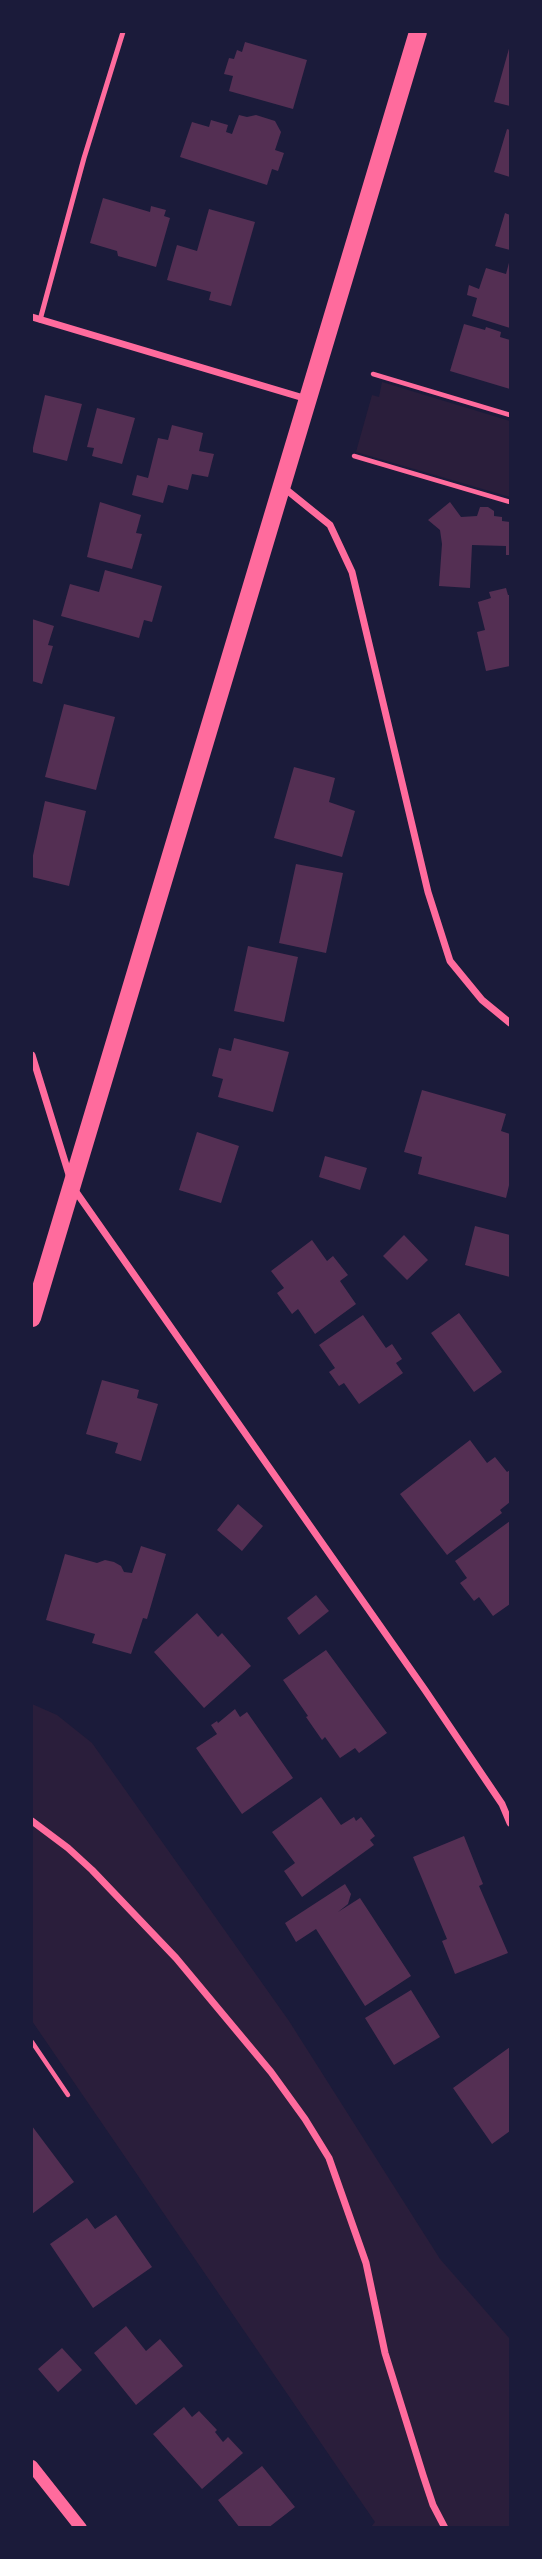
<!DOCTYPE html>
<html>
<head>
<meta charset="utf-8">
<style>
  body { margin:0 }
  #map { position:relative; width:542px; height:2559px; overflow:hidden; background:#1b1b3a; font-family:"Alegreya Sans",sans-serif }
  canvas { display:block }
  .frame { position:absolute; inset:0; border:33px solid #1b1b3a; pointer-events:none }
</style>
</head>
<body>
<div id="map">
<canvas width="542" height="2559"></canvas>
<div class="frame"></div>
</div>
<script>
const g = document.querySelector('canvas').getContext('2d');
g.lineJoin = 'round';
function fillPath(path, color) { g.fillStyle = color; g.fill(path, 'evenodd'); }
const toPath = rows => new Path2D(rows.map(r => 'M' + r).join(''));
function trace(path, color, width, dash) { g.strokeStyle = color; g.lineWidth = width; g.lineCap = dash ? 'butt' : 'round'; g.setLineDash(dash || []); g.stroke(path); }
fillPath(toPath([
  [382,382,510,421,510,497,356,452,372,395,379,397],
  [32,1704,57,1715,92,1743,289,2021,440,2259,510,2339,510,2527,371,2527,375,2522,32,2021]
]), '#2a1e3b');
fillPath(toPath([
  [245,42,307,60,293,109,229,91,233,76,224,74,229,58,234,59,237,50,242,52],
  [510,45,510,106,494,102],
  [239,115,247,117,256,115,275,121,281,132,275,150,284,153,278,171,272,169,267,185,180,157,192,122,209,127,211,120,228,125,226,132,232,134],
  [507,129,510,130,510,177,494,172],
  [103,198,150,212,151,206,166,210,164,216,170,218,156,267,118,256,117,251,90,243],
  [209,209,255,222,231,306,209,300,211,292,167,280,177,245,197,251],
  [505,213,510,215,510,250,495,246],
  [510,259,510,328,472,316,477,298,467,295,469,285,479,289,486,268,506,274],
  [464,324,485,330,486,327,501,332,500,337,510,340,510,389,450,371],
  [45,395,82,404,67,461,32,452],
  [97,408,135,418,122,464,92,456,94,448,87,447],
  [172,425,203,433,199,451,214,454,208,477,192,474,188,490,168,485,163,503,132,495,137,475,148,478,158,438,168,440],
  [100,502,141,515,136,533,142,534,132,569,87,557],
  [450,502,461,517,477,516,480,507,488,507,494,511,494,516,502,517,502,521,510,522,510,555,506,555,506,546,472,545,470,588,439,586,442,544,440,530,428,520],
  [105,570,162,586,152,622,144,620,139,638,61,616,70,584,99,592],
  [506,588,508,595,510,595,510,666,486,671,477,632,485,630,478,602,491,598,489,592],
  [32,619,54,626,48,645,53,646,42,684,32,681],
  [64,704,115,717,96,790,45,777],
  [294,767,335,778,329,802,355,811,342,857,274,838],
  [45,801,86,811,69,886,32,877,32,860],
  [296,864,343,873,326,953,279,943],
  [248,946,298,957,284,1022,234,1011],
  [234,1038,289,1052,273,1112,218,1097,223,1079,212,1076,219,1048,231,1051],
  [422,1090,506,1114,501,1131,510,1134,510,1181,506,1198,418,1174,422,1157,404,1152],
  [197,1132,239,1146,221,1203,179,1190],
  [325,1156,367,1168,360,1190,319,1177],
  [475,1226,510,1235,510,1277,465,1265],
  [404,1235,428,1260,407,1280,383,1256],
  [312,1240,327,1261,333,1256,348,1275,340,1281,356,1304,315,1334,298,1309,292,1314,277,1293,284,1288,271,1271],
  [459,1313,502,1372,474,1392,431,1333],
  [363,1315,386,1348,392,1344,402,1359,396,1363,403,1373,359,1404,344,1383,339,1386,329,1372,335,1368,319,1345],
  [102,1380,139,1390,137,1398,158,1404,141,1461,115,1453,118,1443,86,1434],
  [470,1440,487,1463,495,1457,507,1472,510,1470,510,1502,500,1510,502,1513,447,1555,400,1494],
  [238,1504,263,1526,242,1551,217,1530],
  [510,1521,510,1604,493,1616,479,1597,474,1601,460,1583,467,1578,455,1561],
  [141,1546,166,1554,147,1619,143,1618,131,1654,92,1643,95,1634,46,1620,65,1554,97,1563,105,1560,114,1562,121,1566,124,1572,132,1573],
  [316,1595,329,1611,299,1635,287,1618],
  [197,1613,218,1637,222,1633,251,1666,204,1708,154,1652],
  [326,1650,387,1733,359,1753,355,1748,340,1758,325,1737,322,1740,306,1717,308,1716,283,1680],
  [235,1709,240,1717,247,1712,293,1778,242,1814,196,1748,217,1734,211,1725,217,1721,218,1723],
  [321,1797,341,1825,354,1817,356,1821,361,1817,375,1836,370,1840,374,1845,302,1897,284,1871,295,1863,272,1832],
  [464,1836,483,1884,479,1886,508,1953,455,1974,442,1941,447,1939,413,1857],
  [345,1884,351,1894,348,1904,338,1912,360,1898,411,1976,365,2006,316,1929,296,1942,285,1923],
  [411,1990,440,2037,394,2065,365,2018],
  [510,2047,510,2131,492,2144,453,2088],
  [32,2126,74,2182,32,2214],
  [116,2215,152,2267,93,2308,50,2244,87,2218,95,2229],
  [126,2326,146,2351,160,2339,183,2366,136,2405,94,2353],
  [62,2348,82,2370,58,2392,38,2369],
  [184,2407,192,2417,199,2411,217,2430,215,2432,223,2442,228,2437,243,2453,202,2489,153,2434],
  [262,2466,295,2507,268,2528,240,2528,218,2500]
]), '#542f53');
trace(toPath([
  [373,374,510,415],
  [354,456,510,502],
  [32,2042,68,2095]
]), '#ff6b9d', 4.5);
trace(toPath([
  [40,320,84,158,123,32]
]), '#ff6b9d', 5);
trace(toPath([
  [32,317,307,399],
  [283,487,330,525,352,572,428,892,450,961,482,1000,510,1023],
  [32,1055,70,1178],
  [74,1189,425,1690,502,1804,510,1823],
  [32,1821,68,1848,92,1870,176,1958,271,2072,305,2119,329,2158,366,2263,385,2353,423,2475,433,2505,445,2528]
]), '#ff6b9d', 7);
trace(toPath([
  [32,2466,81,2528]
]), '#ff6b9d', 12);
trace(toPath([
  [32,1318,418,32]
]), '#ff6b9d', 18);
</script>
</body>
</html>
